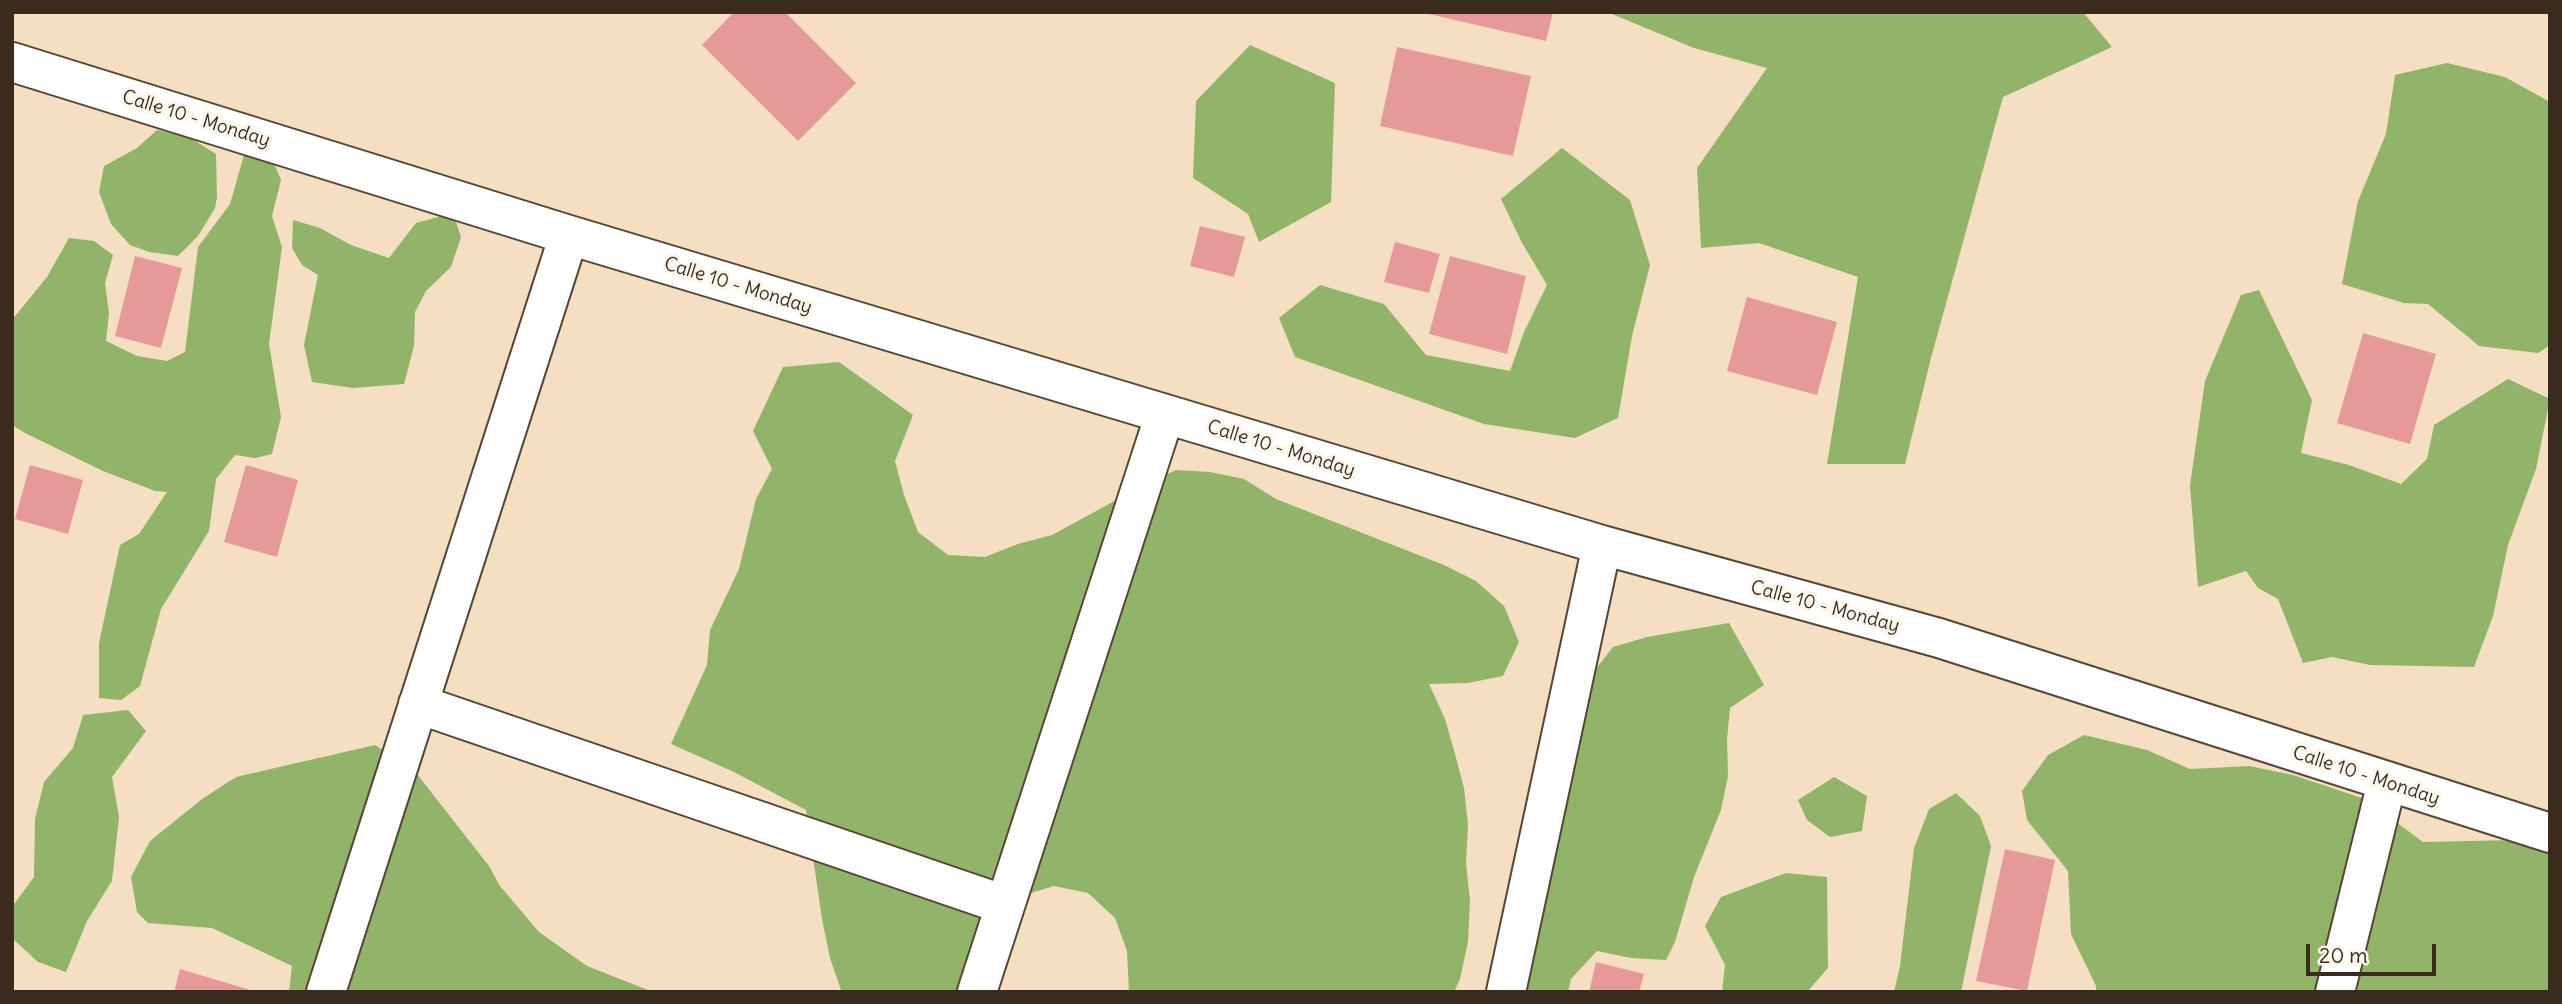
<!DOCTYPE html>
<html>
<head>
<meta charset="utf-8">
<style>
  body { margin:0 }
  #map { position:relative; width:2562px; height:1004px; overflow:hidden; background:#f4dfc3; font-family:Delius,sans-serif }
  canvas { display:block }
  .frame { position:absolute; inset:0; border:14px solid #3b2a1e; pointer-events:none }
  .scale { position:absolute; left:2306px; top:944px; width:130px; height:32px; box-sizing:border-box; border:4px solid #3b2a1e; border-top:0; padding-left:9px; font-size:21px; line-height:24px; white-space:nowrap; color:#3b2a1e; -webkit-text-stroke:5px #fbf7ec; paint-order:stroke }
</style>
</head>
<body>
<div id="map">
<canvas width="2562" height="1004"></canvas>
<div class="frame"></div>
<div class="scale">20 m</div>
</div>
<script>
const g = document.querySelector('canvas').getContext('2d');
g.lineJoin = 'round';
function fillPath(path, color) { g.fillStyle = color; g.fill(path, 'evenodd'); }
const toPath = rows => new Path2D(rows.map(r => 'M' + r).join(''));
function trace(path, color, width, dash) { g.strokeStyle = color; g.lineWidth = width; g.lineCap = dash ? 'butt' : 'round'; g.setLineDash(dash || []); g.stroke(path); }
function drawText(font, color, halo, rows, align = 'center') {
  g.font = font + ' Delius,sans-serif'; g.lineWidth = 7; g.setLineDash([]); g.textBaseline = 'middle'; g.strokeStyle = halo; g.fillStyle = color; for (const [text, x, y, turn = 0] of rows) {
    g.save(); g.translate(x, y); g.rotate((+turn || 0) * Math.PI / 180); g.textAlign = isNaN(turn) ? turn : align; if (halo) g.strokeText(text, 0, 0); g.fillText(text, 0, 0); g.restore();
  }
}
fillPath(toPath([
  [2083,12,2112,47,2003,97,1931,358,1905,464,1827,464,1858,277,1759,243,1701,248,1697,168,1767,68,1694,48,1607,12],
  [1250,45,1335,83,1331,202,1259,242,1248,214,1193,178,1196,101],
  [2447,63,2505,77,2550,102,2550,345,2538,353,2479,346,2428,304,2404,303,2342,284,2358,201,2386,134,2395,75],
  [157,130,189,137,216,154,217,197,215,208,198,236,178,256,149,252,130,245,111,224,99,192,104,166,137,148],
  [1562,148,1630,200,1650,265,1632,336,1618,418,1575,438,1484,424,1295,357,1279,318,1320,285,1384,304,1426,355,1510,371,1524,332,1547,285,1521,241,1501,199],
  [244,155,273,161,281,180,272,216,282,247,269,344,281,417,272,454,255,458,235,455,216,479,209,531,161,609,140,686,121,700,99,698,99,643,120,545,139,534,167,492,155,491,103,471,25,433,12,425,12,320,47,277,69,238,94,241,113,255,105,283,109,313,106,341,137,356,167,361,185,352,198,247,230,204],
  [453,213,461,237,451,267,426,291,415,312,414,346,404,384,353,388,312,382,304,345,318,275,302,265,292,248,293,220,320,228,351,245,389,258,416,223],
  [2259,290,2312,400,2301,453,2349,465,2401,484,2427,459,2434,425,2508,379,2550,399,2536,469,2508,545,2493,616,2474,667,2370,665,2332,657,2303,663,2278,599,2258,588,2246,571,2198,587,2190,485,2205,381,2241,295],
  [839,362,913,415,895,461,904,495,918,532,948,555,985,557,1018,544,1052,535,1144,485,1176,470,1210,472,1244,479,1276,499,1444,565,1476,581,1504,606,1519,642,1503,676,1468,683,1429,684,1445,719,1455,754,1464,788,1468,825,1466,863,1470,901,1468,942,1460,979,1454,992,1129,992,1127,951,1115,918,1088,893,1054,886,1018,897,985,992,836,992,841,990,830,958,822,919,806,810,734,772,671,744,707,665,710,630,739,569,756,499,772,469,753,431,783,367],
  [1729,623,1764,685,1730,708,1727,740,1728,776,1721,810,1694,877,1675,942,1666,960,1631,958,1597,951,1571,979,1568,992,1517,992,1591,675,1613,647,1647,637],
  [128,710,146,731,112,777,119,817,112,881,87,921,66,972,38,962,14,940,12,907,34,877,35,819,44,782,73,748,83,715],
  [2084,735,2147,750,2190,769,2249,766,2293,775,2365,799,2423,842,2517,840,2550,845,2550,992,2096,992,2096,986,2071,934,2068,871,2027,820,2022,791,2048,755],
  [375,745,413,769,489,866,500,886,539,932,587,966,653,992,289,992,292,966,212,928,148,923,137,912,131,877,150,841,202,799,236,777],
  [1834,777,1867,796,1862,831,1830,837,1807,820,1798,800],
  [1956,793,1980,816,1991,846,1961,992,1894,992,1900,966,1914,848,1929,809],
  [1786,873,1827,877,1828,968,1807,992,1722,992,1725,965,1705,926,1721,897]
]), '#92b468');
fillPath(toPath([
  [734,12,785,12,856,83,798,141,702,45],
  [1420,12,1553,12,1546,41],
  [1397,47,1531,76,1513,156,1380,126],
  [1200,226,1245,237,1234,277,1190,266],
  [1395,242,1440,254,1429,293,1384,282],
  [135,256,182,268,161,348,115,336],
  [1450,256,1526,276,1507,354,1429,334],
  [1747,297,1837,322,1817,395,1727,371],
  [2363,333,2436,354,2410,444,2337,423],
  [30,465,83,480,68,534,15,519],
  [246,465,298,480,277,557,224,542],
  [2005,849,2055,860,2027,991,1976,981],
  [1596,962,1644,974,1639,992,1589,992],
  [180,969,254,991,253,992,174,992]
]), '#e59a99');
const minor = toPath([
  [12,62,569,235,1602,545,1939,638,2550,833],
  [418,704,1005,905],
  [326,992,569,235],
  [977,992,1165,414],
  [1506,992,1602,545],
  [2335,992,2387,782]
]);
trace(minor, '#574537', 42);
trace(minor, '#fff', 38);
drawText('19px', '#3b2a1e', '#fbf7ec', [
  ["Calle 10 - Monday",196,119,17],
  ["Calle 10 - Monday",738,286,17],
  ["Calle 10 - Monday",1281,449,17],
  ["Calle 10 - Monday",1825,607,15],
  ["Calle 10 - Monday",2366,776,18]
]);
</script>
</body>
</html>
